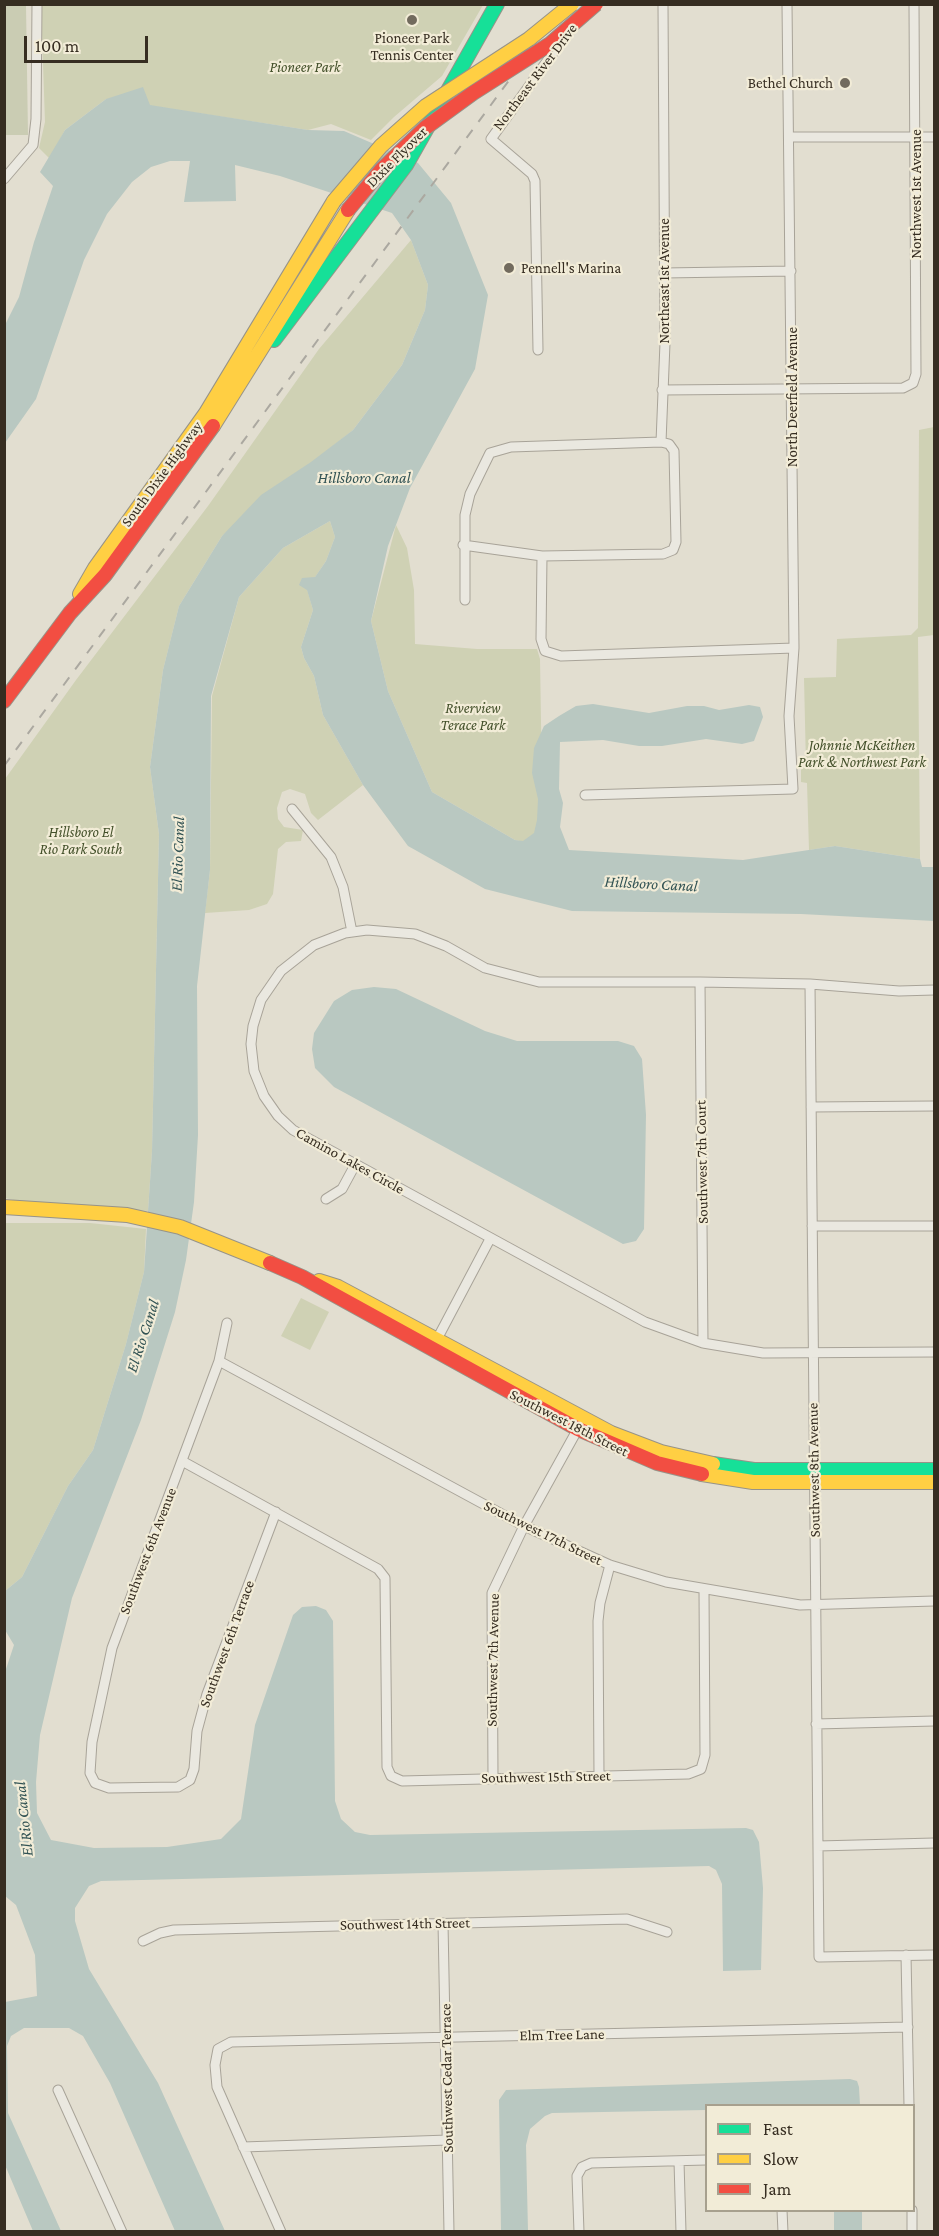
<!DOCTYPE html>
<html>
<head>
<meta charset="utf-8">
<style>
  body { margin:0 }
  #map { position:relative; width:939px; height:2236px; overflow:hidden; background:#e2ded0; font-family:"Crimson Pro",serif }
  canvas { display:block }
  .frame { position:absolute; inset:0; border:6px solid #362d21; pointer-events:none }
  .legend { position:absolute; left:705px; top:2104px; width:210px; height:108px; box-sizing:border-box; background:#f2ecd7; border:2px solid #a7a08e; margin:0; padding:8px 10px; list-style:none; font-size:18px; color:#362d21 }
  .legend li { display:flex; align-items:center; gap:12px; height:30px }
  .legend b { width:30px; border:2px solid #a7a08e }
  .scale { position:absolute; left:24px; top:36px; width:124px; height:27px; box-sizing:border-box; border:3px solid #362d21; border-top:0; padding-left:8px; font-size:18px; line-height:21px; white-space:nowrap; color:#362d21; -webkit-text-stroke:4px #f2ecd7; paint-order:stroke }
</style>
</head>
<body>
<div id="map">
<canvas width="939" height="2236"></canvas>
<div class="frame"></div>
<ul class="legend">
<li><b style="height:8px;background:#16e098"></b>Fast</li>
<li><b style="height:8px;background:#ffcf43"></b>Slow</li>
<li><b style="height:8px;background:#f24e42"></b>Jam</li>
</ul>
<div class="scale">100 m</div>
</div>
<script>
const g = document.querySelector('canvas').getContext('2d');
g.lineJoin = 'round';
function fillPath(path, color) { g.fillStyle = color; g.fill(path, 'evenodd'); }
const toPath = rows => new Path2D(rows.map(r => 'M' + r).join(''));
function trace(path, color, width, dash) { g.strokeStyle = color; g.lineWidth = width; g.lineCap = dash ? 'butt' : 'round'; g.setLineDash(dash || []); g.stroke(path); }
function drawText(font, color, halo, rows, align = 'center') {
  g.font = font + ' "Crimson Pro",serif'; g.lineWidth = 4.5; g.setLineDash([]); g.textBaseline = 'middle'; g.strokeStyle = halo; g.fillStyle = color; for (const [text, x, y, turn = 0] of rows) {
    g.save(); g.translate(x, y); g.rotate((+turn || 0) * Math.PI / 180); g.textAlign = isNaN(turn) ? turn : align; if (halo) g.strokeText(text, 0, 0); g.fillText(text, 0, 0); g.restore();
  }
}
fillPath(toPath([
  [41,5,483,5,442,76,394,117,371,140,331,124,308,130,106,99,65,130,50,159,39,148,45,122],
  [411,240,428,285,425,310,402,365,353,430,222,536,179,606,163,670,150,767,159,834,152,1151,148,1211,26,1203,5,1198,5,779,76,680,208,506,319,349],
  [934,427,934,635,918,637,920,859,835,846,809,850,807,783,801,782,801,767,806,766,804,678,836,677,837,639,911,635,918,628,919,430],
  [330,521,335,537,326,561,307,589,313,610,301,647,304,658,314,676,323,715,363,785,318,820,311,813,305,794,290,789,282,792,277,808,278,819,284,827,303,830,301,841,286,842,278,849,273,894,267,904,249,910,205,913,210,870,212,696,239,597,283,548],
  [396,525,407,548,414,590,415,644,477,649,537,649,540,659,543,846,515,840,432,792,388,691,371,621],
  [5,1223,90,1223,146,1229,144,1272,126,1344,93,1450,68,1486,22,1577,5,1591],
  [301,1298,329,1312,310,1350,281,1336]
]), '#cfd1b4');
fillPath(toPath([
  [5,4,26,5,28,135,5,135]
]), '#caccb3');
fillPath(toPath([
  [143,87,150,105,308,130,344,131,418,163,451,203,488,295,475,369,410,488,388,546,371,621,388,691,432,792,515,840,523,841,534,833,537,820,538,799,532,773,534,748,544,726,559,716,576,706,593,704,649,713,687,706,704,706,719,710,749,705,760,707,763,717,754,741,742,744,706,739,662,746,639,746,603,740,560,742,559,789,563,803,560,827,569,850,743,860,835,846,920,859,922,867,934,867,934,921,801,914,572,911,485,889,408,846,363,785,323,715,314,676,304,658,301,647,313,610,307,590,299,585,302,578,315,577,326,561,335,537,330,521,283,548,239,597,211,696,210,870,197,986,198,1135,194,1202,186,1260,175,1312,141,1420,72,1598,40,1735,36,1782,37,1813,51,1840,94,1848,167,1847,221,1839,241,1819,255,1725,293,1615,302,1607,316,1606,326,1610,333,1621,335,1801,341,1819,355,1832,370,1835,746,1828,753,1830,759,1842,763,1888,761,1970,723,1971,722,1884,716,1870,709,1866,101,1881,89,1886,75,1908,75,1921,89,1969,158,2083,225,2231,175,2231,110,2083,83,2036,69,2028,24,2028,11,2036,7,2046,8,2113,61,2231,33,2231,5,2165,5,2002,37,1996,35,1955,16,1905,5,1896,4,1675,14,1645,5,1630,5,1591,22,1577,68,1486,93,1450,126,1344,144,1272,152,1151,159,834,150,767,163,670,179,606,222,536,261,495,311,462,353,430,402,365,425,310,428,285,411,240,392,213,280,176,235,165,236,201,184,202,190,161,170,161,151,167,132,182,107,214,84,260,36,399,5,443,5,325,19,297,34,242,53,186,40,172,65,130,106,99],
  [374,987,396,989,485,1031,517,1041,618,1041,634,1046,642,1059,646,1115,644,1229,636,1241,623,1244,334,1087,315,1068,312,1049,314,1033,334,1001,352,990],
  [850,2079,857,2081,859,2087,860,2105,706,2106,706,2110,552,2113,545,2116,530,2129,526,2145,528,2231,501,2231,499,2100,506,2090],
  [834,2211,862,2211,862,2231,834,2231]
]), '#b9c8c1');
const street = toPath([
  [789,137,934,137],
  [4,179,33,145,36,119,37,4],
  [664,273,791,271],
  [538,350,535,181,532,174,491,139,563,39],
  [662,390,903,388,913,383,916,374,914,4],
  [463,545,542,556,663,554,673,550,676,542,674,451,669,444,661,442,665,343,663,4],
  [542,556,541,639,545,651,561,656,794,648],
  [465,600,465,515,470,494,490,453,511,447,661,442],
  [585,795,793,789,789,716,794,648,787,4],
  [292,809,331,857,343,887,352,932],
  [700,982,703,1343],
  [810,984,819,1957,934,1955],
  [934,990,899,991,810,984,700,982,539,982,485,968,446,946,415,934,367,930,345,933,314,945,281,971,261,1000,253,1026,251,1044,254,1071,264,1096,278,1116,293,1130,645,1322,703,1343,763,1353,934,1352],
  [811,1107,934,1106],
  [326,1199,342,1189,355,1165],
  [812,1226,934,1226],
  [227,1323,219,1361,112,1648,92,1742,90,1773,95,1783,109,1788,178,1787,190,1780,194,1769,197,1731,207,1694,276,1512],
  [435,1343,490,1239],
  [219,1361,524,1526,610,1565,666,1582,800,1605,934,1601],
  [182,1461,378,1569,385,1578,387,1767,391,1776,402,1781,688,1774,701,1769,705,1755,704,1590],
  [816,1724,934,1721],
  [599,1776,598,1621,600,1603,610,1565],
  [493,1778,492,1593,524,1526,580,1425],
  [818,1846,934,1843],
  [443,1923,449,2232],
  [143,1941,160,1933,174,1930,627,1919,667,1932],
  [906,1955,909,2106],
  [58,2090,122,2232],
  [243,2147,448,2140],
  [679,2161,681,2232],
  [782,2210,783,2232],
  [912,2210,912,2232],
  [281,2232,217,2087,215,2065,218,2049,231,2042,908,2027],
  [579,2232,577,2176,582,2167,591,2163,706,2160]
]);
const fast = toPath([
  [274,340,406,165,497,4],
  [713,1464,754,1470,934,1470]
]);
const slow = toPath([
  [213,426,348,210],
  [80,594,95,568,206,413,334,201],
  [4,1207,127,1215,180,1227,270,1263],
  [319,1281,338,1287,611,1433,661,1452,713,1464],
  [702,1474,753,1482,934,1482]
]);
const jam = toPath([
  [4,701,70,613,105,575,213,426],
  [270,1263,302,1277,578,1429,657,1463,702,1474]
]);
trace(street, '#a8a398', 11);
trace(fast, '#979388', 16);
trace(slow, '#979388', 16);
trace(jam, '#979388', 16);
trace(street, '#eae8e0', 9);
trace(fast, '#16e098', 14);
trace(slow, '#ffcf43', 14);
trace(jam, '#f24e42', 14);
trace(toPath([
  [4,766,524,60,558,4]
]), '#aba8a0', 2, [10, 10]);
const slowBridge = toPath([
  [334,201,381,146,426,106,529,39,572,4]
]);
const jamBridge = toPath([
  [348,210,382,169,425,128,473,93,550,44,596,4]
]);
trace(slowBridge, '#979388', 16, []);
trace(jamBridge, '#979388', 16, []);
trace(slowBridge, '#ffcf43', 14);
trace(jamBridge, '#f24e42', 14);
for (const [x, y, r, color] of [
  [412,20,6,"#726b5e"],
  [845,83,6,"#726b5e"],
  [509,268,6,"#726b5e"]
]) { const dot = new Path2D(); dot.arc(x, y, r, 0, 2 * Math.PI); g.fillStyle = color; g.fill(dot); trace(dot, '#f2ecd7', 2); }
drawText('15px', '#362d21', '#f2ecd7', [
  ["Pioneer Park",412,38],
  ["Tennis Center",412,55],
  ["Bethel Church",833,83,"right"],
  ["Pennell's Marina",521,268,"left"]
]);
drawText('italic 15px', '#43502a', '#f2ecd7', [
  ["Pioneer Park",305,67],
  ["Riverview",473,708],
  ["Terace Park",473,725],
  ["Johnnie McKeithen",862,745],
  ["Park & Northwest Park",862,762],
  ["Hillsboro El",81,832],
  ["Rio Park South",81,849]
]);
drawText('15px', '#362d21', '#f2ecd7', [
  ["Northeast River Drive",535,77,-53],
  ["Dixie Flyover",397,157,-45],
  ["Northwest 1st Avenue",916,194,-90],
  ["Northeast 1st Avenue",664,281,-90],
  ["North Deerfield Avenue",792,397,-90],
  ["South Dixie Highway",162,474,-54],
  ["Camino Lakes Circle",350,1161,29],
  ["Southwest 7th Court",702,1162,-91],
  ["Southwest 18th Street",569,1423,27],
  ["Southwest 8th Avenue",814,1470,-91],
  ["Southwest 17th Street",543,1533,26],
  ["Southwest 6th Avenue",148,1551,-69],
  ["Southwest 6th Terrace",227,1644,-70],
  ["Southwest 7th Avenue",493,1660,-89],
  ["Southwest 15th Street",546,1777,-1],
  ["Southwest 14th Street",405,1924,-1],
  ["Elm Tree Lane",562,2035,-1],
  ["Southwest Cedar Terrace",447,2078,-91]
]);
drawText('italic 16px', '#325354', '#f2ecd7', [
  ["Hillsboro Canal",364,478],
  ["El Rio Canal",178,854,-88],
  ["Hillsboro Canal",651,884,3],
  ["El Rio Canal",143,1336,-72],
  ["El Rio Canal",24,1819,-96]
]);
</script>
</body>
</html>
